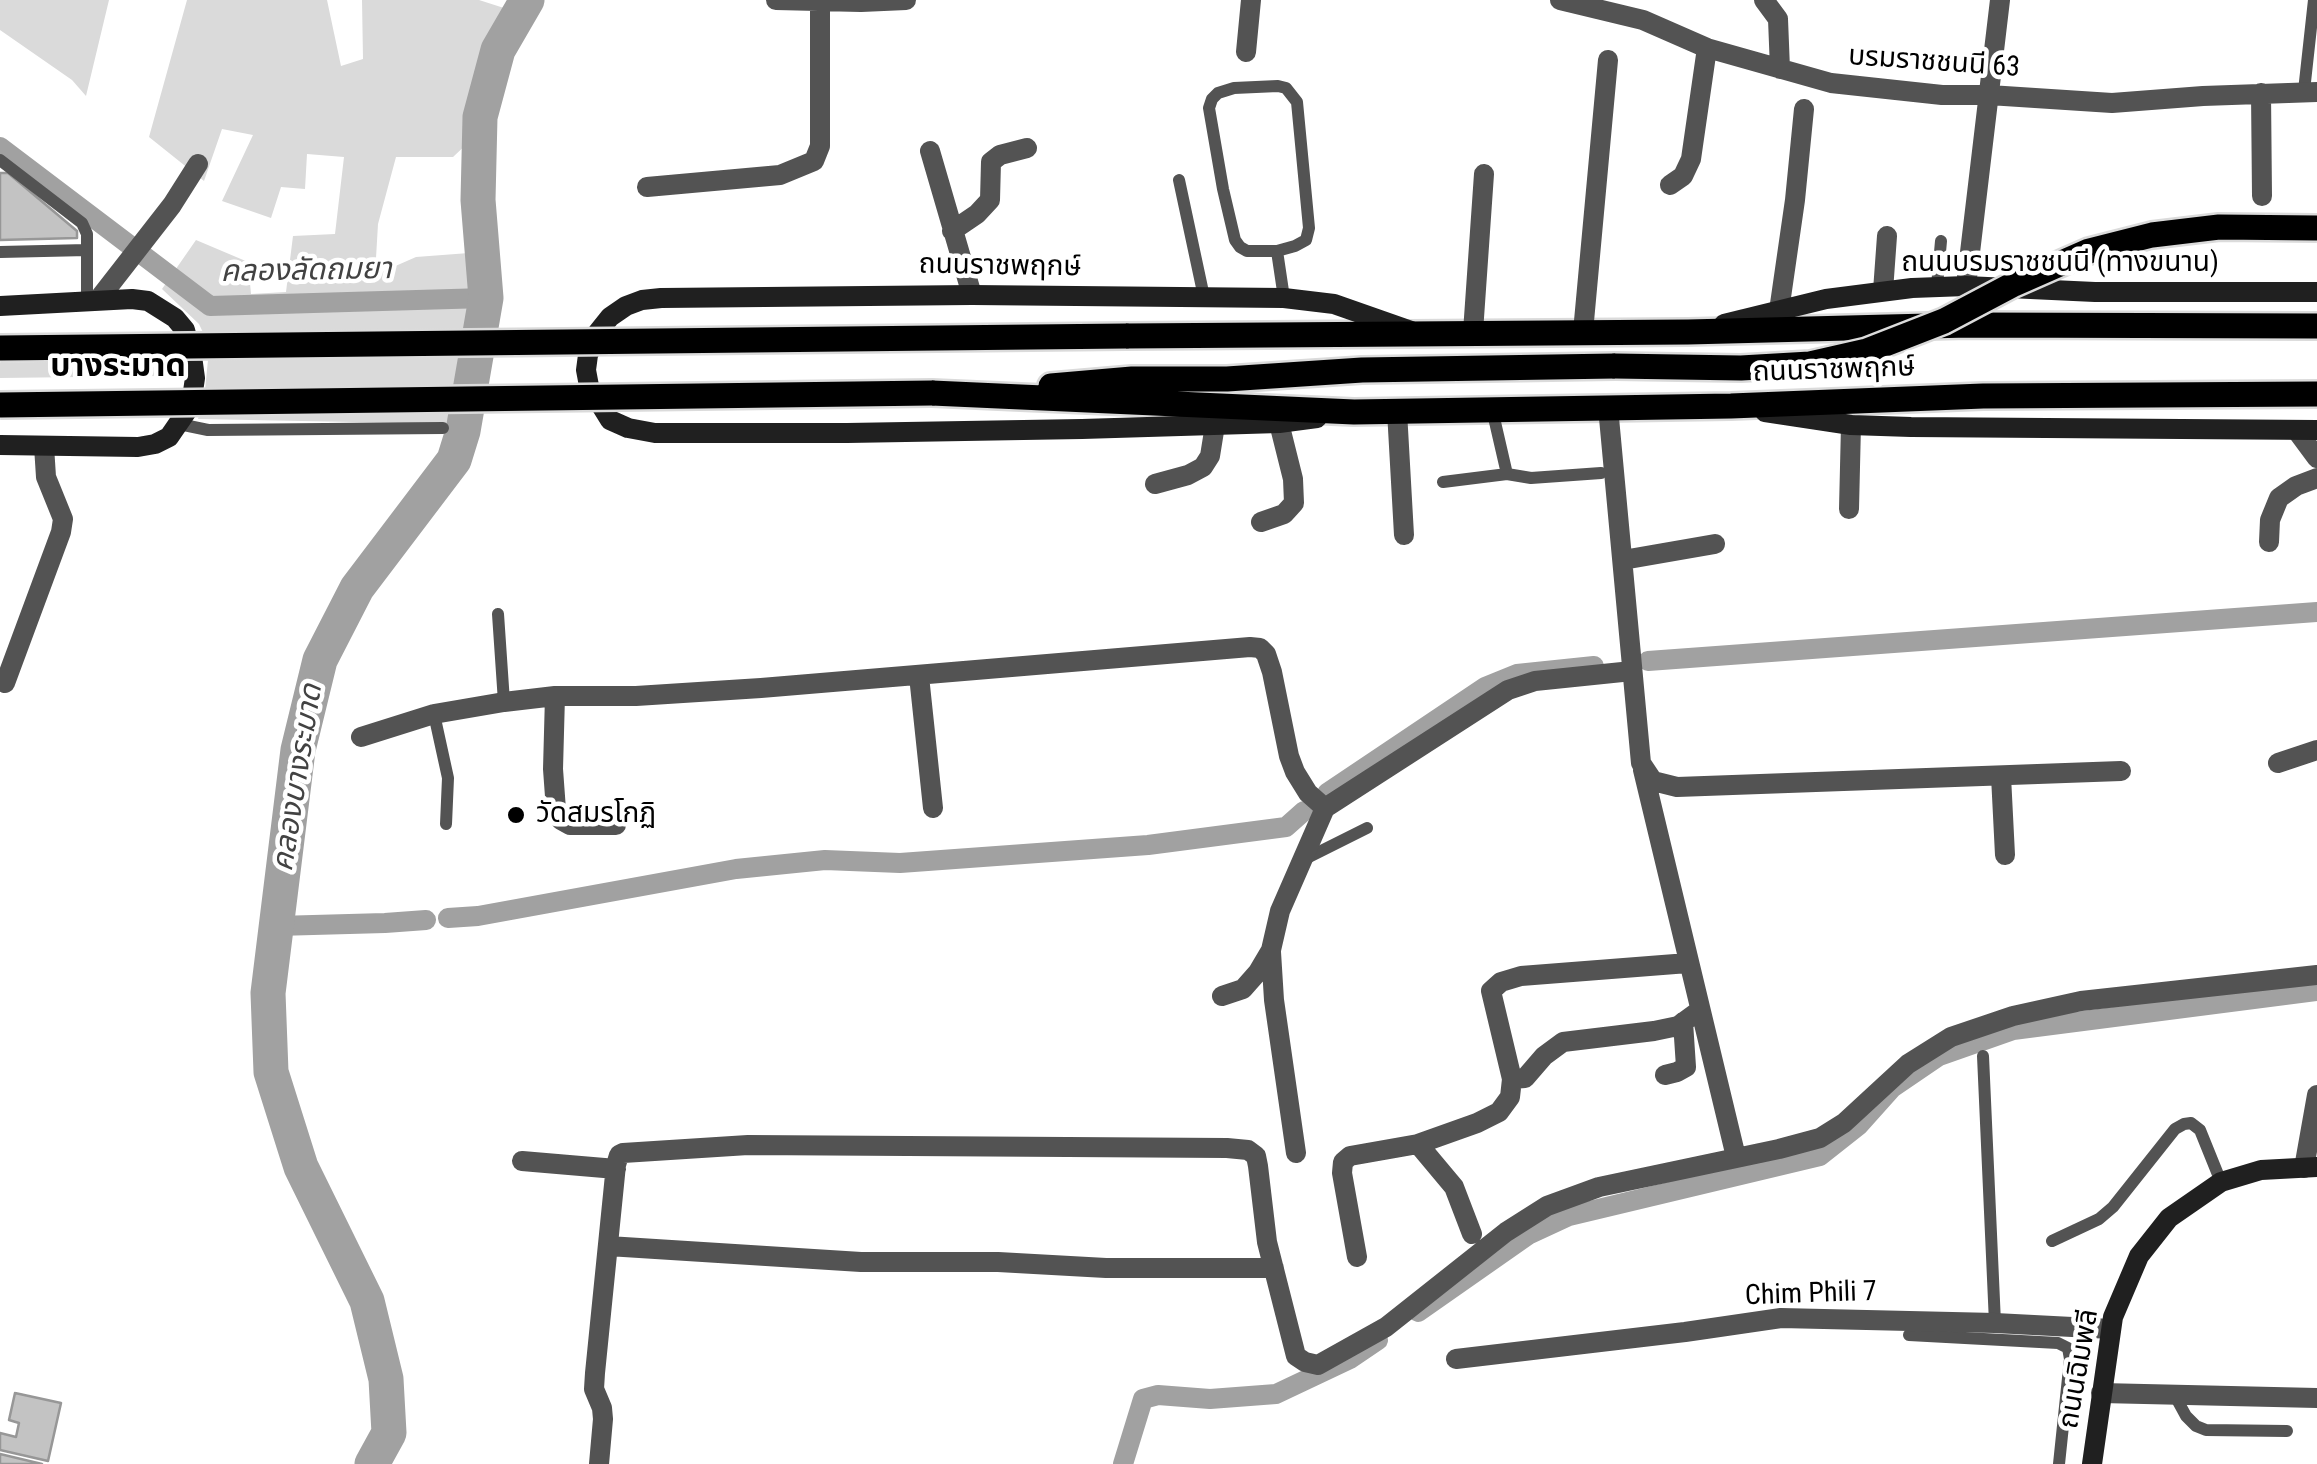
<!DOCTYPE html>
<html>
<head>
<meta charset="utf-8">
<style>
  body { margin:0 }
  canvas { display:block; background:#fff }
</style>
</head>
<body>
<canvas width="2317" height="1464"></canvas>
<script>
const g = document.querySelector('canvas').getContext('2d');
g.lineJoin = 'round';
function fillPath(path, color) { g.fillStyle = color; g.fill(path, 'evenodd'); }
const toPath = rows => new Path2D(rows.map(r => 'M' + r).join(''));
function trace(path, color, width, dash) { g.strokeStyle = color; g.lineWidth = width; g.lineCap = dash ? 'butt' : 'round'; g.setLineDash(dash || []); g.stroke(path); }
function drawText(font, color, halo, rows, align = 'center') {
  g.font = font + ' "Roboto Condensed","Noto Sans Thai",sans-serif'; g.lineWidth = 9; g.setLineDash([]); g.textBaseline = 'middle'; g.strokeStyle = halo; g.fillStyle = color; for (const [text, x, y, turn = 0] of rows) {
    g.save(); g.translate(x, y); g.rotate((+turn || 0) * Math.PI / 180); g.textAlign = isNaN(turn) ? turn : align; if (halo) g.strokeText(text, 0, 0); g.fillText(text, 0, 0); g.restore();
  }
}
fillPath(toPath([
  [0,0,109,0,86,96,72,80,0,30],
  [187,0,327,0,341,66,363,59,362,0,479,0,504,8,474,110,471,140,453,157,396,157,378,224,375,275,416,257,469,253,474,287,457,424,198,419,205,390,208,360,207,341,199,324,162,289,196,240,248,262,251,294,286,292,293,236,335,234,344,157,307,154,305,189,281,187,271,218,222,201,253,135,222,129,204,181,149,137],
  [152,359,160,367,158,376,0,378,0,363]
]), '#dadada');
trace(toPath([
  [0,147,210,306,486,298],
  [1648,661,2317,612],
  [1327,793,1485,687,1517,674,1594,666],
  [448,918,478,916,736,869,825,860,900,863,1148,845,1286,827,1304,811],
  [277,926,385,923,426,920],
  [1418,1312,1528,1235,1569,1216,1820,1156,1858,1126,1892,1088,1939,1056,2013,1030,2317,991],
  [1123,1464,1143,1399,1158,1395,1210,1399,1276,1394,1350,1359,1378,1340]
]), '#a1a1a1', 20);
trace(toPath([
  [372,1464,389,1433,386,1379,367,1301,301,1167,271,1072,268,993,298,750,320,660,357,588,454,460,463,431,486,298,478,200,480,117,498,50,527,0]
]), '#a1a1a1', 35);
const building = toPath([
  [0,173,8,173,77,231,77,238,0,240,0,173],
  [15,1393,61,1403,48,1461,0,1450,0,1433,16,1437,19,1423,9,1420,15,1393],
  [0,1454,42,1464,0,1464,0,1454]
]);
fillPath(building, '#c3c3c3');
trace(building, '#979797', 2.5);
const primary = toPath([
  [1126,336,1688,332,1968,325,2317,326],
  [1051,386,1132,379,1227,379,1362,370,1615,366],
  [932,393,1354,412,1731,406,1983,396,2317,394]
]);
trace(primary, '#dbdbdb', 30);
trace(toPath([
  [2304,91,2314,0],
  [0,160,82,223,87,234,87,250,0,252],
  [1179,180,1204,297],
  [87,250,87,301],
  [1277,251,1247,251,1240,247,1235,240,1223,189,1209,108,1212,99,1218,93,1234,88,1278,86,1286,88,1297,102,1309,228,1306,240,1295,246,1277,251,1284,298],
  [1937,286,1941,241],
  [1492,409,1507,474,1531,478,1601,473],
  [179,424,208,430,443,428],
  [1443,482,1507,474],
  [498,614,504,702],
  [434,714,448,778,446,824],
  [1303,860,1367,828],
  [1983,1056,1995,1323],
  [2052,1241,2099,1219,2113,1207,2175,1129,2184,1124,2191,1123,2200,1130,2221,1182],
  [1909,1335,2058,1343,2068,1348,2070,1359,2059,1464],
  [2174,1394,2186,1416,2196,1426,2206,1430,2287,1431]
]), '#535353', 12);
trace(toPath([
  [776,0,861,2,906,0],
  [1560,0,1643,20,1707,48,1831,83,1942,95,1989,95,2112,103,2203,96,2317,92],
  [1764,0,1778,19,1780,69],
  [1246,52,1251,0],
  [2261,93,2262,196],
  [930,151,972,295],
  [1670,185,1683,176,1691,159,1707,48],
  [647,187,780,175,814,161,820,146,820,0],
  [952,231,977,214,990,200,991,162,1000,155,1027,148],
  [1966,286,2000,0],
  [1883,291,1887,236],
  [98,300,172,205,198,164],
  [1779,311,1795,200,1804,109],
  [1473,332,1484,174],
  [1583,332,1608,60],
  [1608,407,1641,763,1653,781,1677,787,2121,771],
  [1397,411,1404,535],
  [2297,431,2317,458],
  [1155,484,1188,475,1203,467,1210,456,1215,425],
  [1849,509,1851,425],
  [1261,522,1284,514,1294,503,1293,479,1279,423],
  [2269,542,2270,520,2279,498,2296,486,2317,478],
  [1623,560,1715,544],
  [919,676,933,808],
  [5,683,61,532,63,519,46,477,44,446],
  [555,696,553,769,556,810,561,820,570,825,616,825],
  [361,737,434,714,504,702,555,696,636,696,761,688,1250,647,1260,648,1266,654,1272,672,1289,756,1295,772,1308,793,1325,808,1508,690,1535,681,1632,671],
  [2278,763,2317,750],
  [1643,770,1736,1157],
  [2001,776,2005,855],
  [1271,952,1274,1000,1296,1153],
  [1222,996,1243,989,1258,972,1271,950,1280,911,1325,808],
  [1665,1075,1677,1072,1686,1067,1683,1022],
  [1512,1079,1525,1078,1544,1056,1563,1042,1654,1031,1678,1026,1700,1010],
  [1418,1144,1454,1187,1472,1234],
  [522,1161,616,1169],
  [2304,1168,2317,1095],
  [608,1246,861,1262,998,1262,1106,1268,1274,1268],
  [1357,1257,1342,1173,1343,1162,1350,1156,1418,1144,1477,1123,1499,1112,1510,1097,1512,1079,1491,991,1501,982,1521,976,1688,963],
  [1456,1359,1685,1332,1781,1318,1995,1323,2111,1329],
  [2101,1393,2317,1398],
  [599,1464,603,1419,602,1408,594,1389,595,1373,616,1165,619,1155,623,1153,748,1145,1227,1148,1248,1150,1256,1156,1258,1166,1267,1242,1296,1356,1305,1362,1318,1365,1386,1327,1506,1232,1547,1206,1599,1187,1779,1149,1820,1138,1844,1123,1908,1064,1951,1037,2013,1016,2081,1001,2317,975]
]), '#535353', 20);
trace(toPath([
  [0,306,132,299,148,301,175,318,185,330,192,356,195,378,191,405,169,437,155,444,138,447,0,445],
  [1724,324,1826,299,1912,288,1966,286,2095,292,2317,292],
  [1765,412,1851,425,1911,427,2317,430],
  [1317,418,1279,423,1082,429,847,433,655,433,628,428,610,420,589,386,586,370,588,355,598,332,610,317,626,306,642,300,661,298,972,295,1284,298,1334,304,1411,331],
  [2092,1464,2113,1317,2139,1256,2169,1218,2221,1182,2261,1170,2317,1167]
]), '#202020', 20);
trace(primary, '#000', 25);
const primaryBridge = toPath([
  [0,348,1126,336],
  [1615,366,1741,368,1810,364,1867,351,1944,321,2014,284,2089,251,2152,235,2219,227,2317,228],
  [0,405,932,393]
]);
trace(primaryBridge, '#dbdbdb', 30, []);
trace(primaryBridge, '#000', 25);
for (const [x, y, r, color] of [
  [516,815,10,"#000"]
]) { const dot = new Path2D(); dot.arc(x, y, r, 0, 2 * Math.PI); g.fillStyle = color; g.fill(dot); trace(dot, '#fff', 4); }
drawText('28px', '#000', '#fff', [
  ["บรมราชชนนี 63",1934,63,4],
  ["ถนนบรมราชชนนี (ทางขนาน)",2060,264],
  ["ถนนราชพฤกษ์",1000,267,1],
  ["ถนนราชพฤกษ์",1834,371,-2],
  ["Chim Phili 7",1811,1295,-2],
  ["ถนนฉิมพลี",2080,1369,-80]
]);
drawText('28px', '#000', '#fff', [
  ["วัดสมรโกฏิ",536,815]
], 'left');
drawText('italic 30px', '#424242', '#fff', [
  ["คลองลัดถมยา",306,272,-1],
  ["คลองบางระมาด",299,778,-81]
]);
drawText('bold 32px', '#000', '#fff', [
  ["บางระมาด",118,368]
]);
</script>
</body>
</html>
